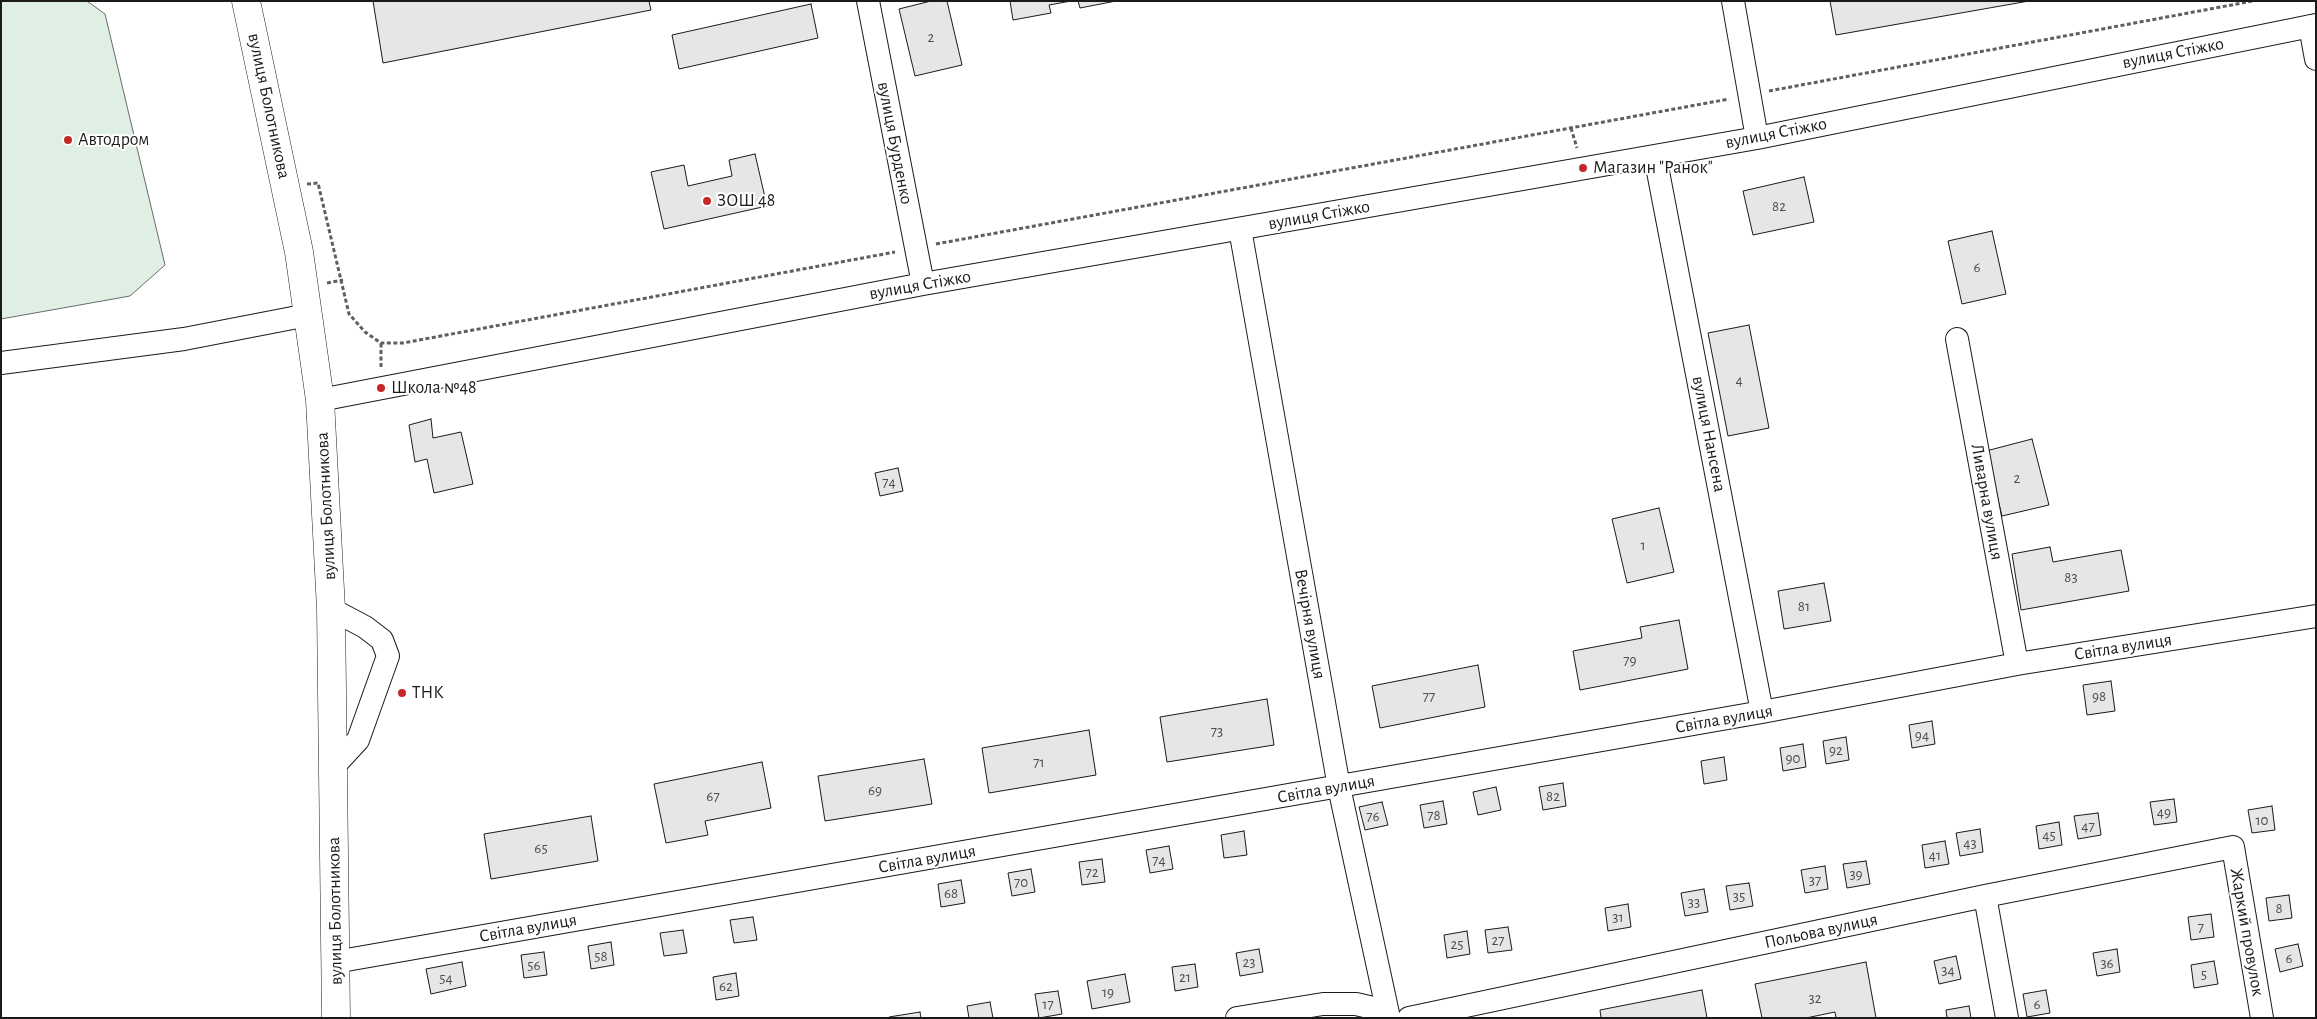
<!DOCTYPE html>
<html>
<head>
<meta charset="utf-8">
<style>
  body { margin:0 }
  #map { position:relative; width:2317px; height:1019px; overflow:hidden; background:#fff; font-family:"Alegreya Sans",sans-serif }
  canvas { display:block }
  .frame { position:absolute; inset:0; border:2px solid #1a1a1a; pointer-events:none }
</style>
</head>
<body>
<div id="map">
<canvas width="2317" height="1019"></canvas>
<div class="frame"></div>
</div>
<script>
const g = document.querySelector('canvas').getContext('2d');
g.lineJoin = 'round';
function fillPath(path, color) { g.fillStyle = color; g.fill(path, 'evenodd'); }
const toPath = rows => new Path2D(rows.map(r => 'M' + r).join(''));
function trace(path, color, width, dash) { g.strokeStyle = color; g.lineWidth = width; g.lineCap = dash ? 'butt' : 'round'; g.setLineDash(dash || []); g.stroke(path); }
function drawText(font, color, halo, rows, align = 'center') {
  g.font = font + ' "Alegreya Sans",sans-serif'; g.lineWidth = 4; g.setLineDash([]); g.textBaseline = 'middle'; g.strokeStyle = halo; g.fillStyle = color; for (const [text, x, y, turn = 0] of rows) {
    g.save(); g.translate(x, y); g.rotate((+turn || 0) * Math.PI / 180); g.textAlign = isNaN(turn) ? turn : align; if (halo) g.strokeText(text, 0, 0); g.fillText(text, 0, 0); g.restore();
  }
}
const green = toPath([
  [1,1,87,1,105,14,165,265,130,296,1,319,1,1]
]);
fillPath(green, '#e0efe3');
trace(green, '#6a6a6a', 1);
const building = toPath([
  [373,1,649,1,651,10,383,63,373,1],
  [931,1,947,1,962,65,915,76,899,9,931,1],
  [1010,1,1071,1,1049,5,1051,13,1013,20,1010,1],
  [1078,1,1116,1,1080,8,1078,1],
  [1830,1,2029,1,1836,35,1830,1],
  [811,4,818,38,679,69,672,35,811,4],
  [755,154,767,206,664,229,651,172,684,165,688,186,732,176,729,160,755,154],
  [1804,177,1814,222,1753,235,1743,191,1804,177],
  [1992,231,2006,294,1962,304,1948,241,1992,231],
  [1749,325,1769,428,1728,436,1708,333,1749,325],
  [431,419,433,438,461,432,473,484,434,493,427,459,415,462,409,425,431,419],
  [2032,439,2049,505,2002,516,1986,451,2032,439],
  [898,468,903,491,880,496,875,473,898,468],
  [1659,508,1674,572,1627,583,1612,519,1659,508],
  [2050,547,2053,562,2121,550,2129,591,2021,610,2012,554,2050,547],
  [1824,583,1831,621,1784,629,1778,591,1824,583],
  [1679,620,1688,669,1580,690,1573,651,1642,638,1640,627,1679,620],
  [1478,665,1485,707,1380,728,1372,686,1478,665],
  [2111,681,2115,711,2087,715,2083,685,2111,681],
  [1267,699,1274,745,1167,762,1160,717,1267,699],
  [1932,721,1935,744,1912,748,1909,725,1932,721],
  [1089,730,1096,775,989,793,982,748,1089,730],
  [1846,737,1849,760,1826,764,1823,741,1846,737],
  [1803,744,1806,767,1783,771,1780,748,1803,744],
  [1724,757,1727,780,1704,784,1701,761,1724,757],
  [924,759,932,804,825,821,818,776,924,759],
  [762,762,771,808,705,821,708,835,666,843,654,784,762,762],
  [1563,783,1566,806,1543,810,1539,787,1563,783],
  [1496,787,1501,810,1478,815,1473,792,1496,787],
  [2174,799,2177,822,2154,825,2150,802,2174,799],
  [1443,801,1447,824,1424,828,1420,805,1443,801],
  [1382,802,1388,825,1365,830,1359,807,1382,802],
  [2272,806,2275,830,2252,833,2248,810,2272,806],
  [2098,813,2101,835,2078,839,2074,816,2098,813],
  [591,816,598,861,491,879,484,834,591,816],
  [2059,822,2062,845,2039,849,2036,826,2059,822],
  [1980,829,1983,852,1960,856,1956,833,1980,829],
  [1244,831,1247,855,1224,858,1221,835,1244,831],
  [1945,841,1949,864,1925,868,1922,845,1945,841],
  [1169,846,1173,869,1150,873,1146,850,1169,846],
  [1102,859,1105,882,1082,885,1079,862,1102,859],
  [1866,861,1870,884,1847,888,1843,864,1866,861],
  [1825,866,1828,889,1805,893,1801,870,1825,866],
  [1031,869,1035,892,1012,896,1008,873,1031,869],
  [961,880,965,903,941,907,938,884,961,880],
  [1749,883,1753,906,1730,910,1726,886,1749,883],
  [1704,889,1708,912,1685,916,1681,893,1704,889],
  [2289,895,2292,918,2269,921,2266,898,2289,895],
  [1628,904,1631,927,1608,931,1605,908,1628,904],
  [2211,914,2214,937,2191,940,2188,917,2211,914],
  [753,917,757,940,734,943,730,920,753,917],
  [1508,927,1512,950,1488,953,1485,930,1508,927],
  [683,930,687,953,664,956,660,933,683,930],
  [1467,931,1470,954,1447,958,1444,935,1467,931],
  [611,942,614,965,591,969,588,946,611,942],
  [2298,944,2303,966,2280,972,2275,949,2298,944],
  [1259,949,1263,972,1240,976,1236,953,1259,949],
  [2117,949,2120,972,2097,976,2093,953,2117,949],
  [544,952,547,975,524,978,521,955,544,952],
  [1956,956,1961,979,1939,984,1934,961,1956,956],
  [2214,961,2218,984,2194,988,2191,965,2214,961],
  [462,962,466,986,431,994,426,969,462,962],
  [1866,962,1876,1018,1836,1018,1835,1012,1806,1018,1762,1018,1755,984,1866,962],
  [1195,964,1198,987,1175,991,1172,967,1195,964],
  [736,973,739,996,716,1000,713,977,736,973],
  [1125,974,1130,1002,1092,1009,1087,981,1125,974],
  [1702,990,1707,1018,1601,1018,1600,1010,1702,990],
  [2046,990,2050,1013,2027,1017,2023,994,2046,990],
  [1058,991,1062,1014,1039,1018,1035,994,1058,991],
  [990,1002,993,1018,969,1018,967,1006,990,1002],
  [1969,1006,1971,1018,1947,1018,1946,1010,1969,1006],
  [920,1012,921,1018,889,1018,889,1017,920,1012]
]);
fillPath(building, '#e6e6e6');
trace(building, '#1a1a1a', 1);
const minor = toPath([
  [868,1,923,284],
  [1733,1,1757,138],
  [2310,26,2316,59],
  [1655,156,1762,712],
  [1240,229,1339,787,1389,1018],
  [1957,339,2017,664],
  [1,363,184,339,308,315],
  [320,400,923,284,1757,138,2316,25],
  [331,609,365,627,382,640,388,656,358,740,333,767],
  [1985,896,2007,1018],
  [335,962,1762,712,2017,664,2316,616],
  [1237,1018,1323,1004,1356,1004,1373,1008,1389,1018],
  [1409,1018,1985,896,2233,847,2262,1018]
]);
const major = toPath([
  [246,1,299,252,320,400,331,609,336,1018]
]);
trace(minor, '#1a1a1a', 24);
trace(major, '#1a1a1a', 29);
trace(toPath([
  [1769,91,2253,1],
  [1571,128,1577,148],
  [307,184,318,183,349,314,365,332,381,343,403,343,895,252],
  [936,244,1729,99],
  [327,283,343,280],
  [381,367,381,343]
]), '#5f5f5f', 3, [4, 2.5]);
trace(minor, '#fff', 22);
trace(major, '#fff', 28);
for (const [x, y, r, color] of [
  [68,140,5,"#c62828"],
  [1583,168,5,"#c62828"],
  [707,201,5,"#c62828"],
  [381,388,5,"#c62828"],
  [402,693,5,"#c62828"]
]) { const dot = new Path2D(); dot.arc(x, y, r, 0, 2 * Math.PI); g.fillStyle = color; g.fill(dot); trace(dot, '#fff', 2); }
drawText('15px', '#4d4d4d', null, [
  ["2",931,37],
  ["82",1779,206],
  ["6",1977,267],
  ["4",1739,380],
  ["2",2017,478],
  ["74",889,482],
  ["1",1643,545],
  ["83",2071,577],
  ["81",1804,606],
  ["79",1630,660],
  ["77",1429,696],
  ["98",2099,696],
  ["73",1217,731],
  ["94",1922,735],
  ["92",1836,750],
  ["90",1793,758],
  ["71",1039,762],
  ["69",875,790],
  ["67",713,796],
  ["82",1553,796],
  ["49",2164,812],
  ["78",1434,815],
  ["76",1373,816],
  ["10",2262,820],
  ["47",2088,826],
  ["45",2049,835],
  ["43",1970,843],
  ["65",541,848],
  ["41",1935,855],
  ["74",1159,860],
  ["72",1092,872],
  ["39",1856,874],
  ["37",1815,880],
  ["70",1021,882],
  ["68",951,893],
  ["35",1739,896],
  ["33",1694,902],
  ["8",2279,908],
  ["31",1618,917],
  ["7",2201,927],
  ["27",1498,940],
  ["25",1457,944],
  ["58",601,956],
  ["6",2289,958],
  ["23",1249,962],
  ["36",2107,963],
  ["56",534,965],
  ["34",1948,970],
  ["5",2204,974],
  ["21",1185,977],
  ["54",446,978],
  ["62",726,986],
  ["19",1108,992],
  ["32",1815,998],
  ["17",1048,1004],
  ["6",2037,1004]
]);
drawText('18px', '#1a1a1a', '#fff', [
  ["вулиця Стіжко",2173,53,-11],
  ["вулиця Болотникова",269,106,78],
  ["вулиця Стіжко",1776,133,-11],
  ["вулиця Бурденко",895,143,79],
  ["вулиця Стіжко",1319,215,-10],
  ["вулиця Стіжко",920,285,-10],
  ["вулиця Нансена",1709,434,79],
  ["Ливарна вулиця",1987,502,80],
  ["вулиця Болотникова",326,506,-93],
  ["Вечірня вулиця",1310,624,80],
  ["Світла вулиця",2123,647,-9],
  ["Світла вулиця",1724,719,-10],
  ["Світла вулиця",1326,789,-10],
  ["Світла вулиця",927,859,-10],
  ["вулиця Болотникова",335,911,-91],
  ["Світла вулиця",528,928,-10],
  ["Польова вулиця",1821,931,-12],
  ["Жаркий провулок",2247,932,80]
]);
drawText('18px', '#1a1a1a', '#fff', [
  ["Автодром",78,140],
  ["Магазин \"Ранок\"",1593,168],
  ["ЗОШ 48",717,201],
  ["Школа №48",391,388],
  ["ТНК",412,693]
], 'left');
</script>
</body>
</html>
